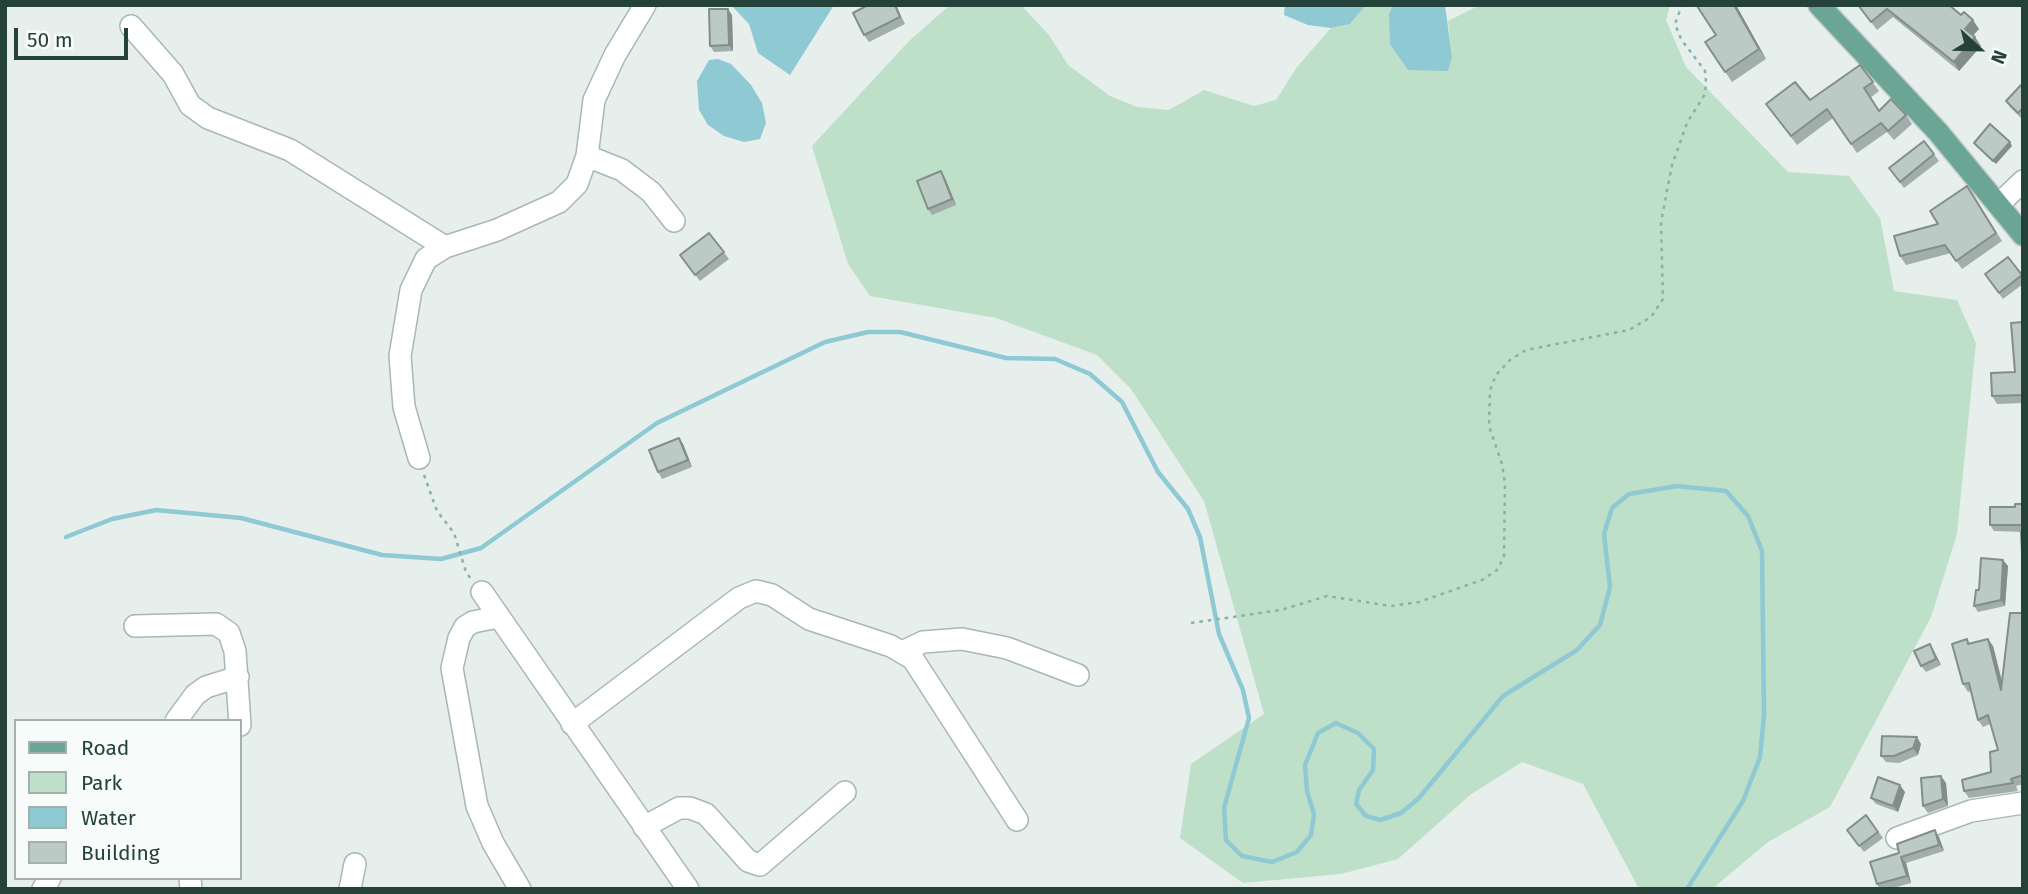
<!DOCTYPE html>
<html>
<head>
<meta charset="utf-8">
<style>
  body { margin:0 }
  #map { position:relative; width:2028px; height:894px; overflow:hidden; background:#e6efeb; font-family:"Fira Sans",sans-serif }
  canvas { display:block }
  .frame { position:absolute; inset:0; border:7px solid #24423a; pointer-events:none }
  .legend { position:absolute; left:14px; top:719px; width:228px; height:161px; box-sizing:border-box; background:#f7fbf9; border:2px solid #a3b1ad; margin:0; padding:9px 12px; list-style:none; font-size:21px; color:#24423a }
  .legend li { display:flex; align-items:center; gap:14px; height:35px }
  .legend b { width:35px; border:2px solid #a3b1ad }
  .north { position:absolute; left:1944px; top:14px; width:70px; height:70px; -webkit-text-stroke:5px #f7fbf9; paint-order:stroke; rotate:112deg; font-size:19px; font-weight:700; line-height:28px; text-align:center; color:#24423a }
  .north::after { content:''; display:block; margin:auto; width:24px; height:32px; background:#24423a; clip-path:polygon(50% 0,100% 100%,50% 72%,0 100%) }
  .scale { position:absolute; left:14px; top:28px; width:114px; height:32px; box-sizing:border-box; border:4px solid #24423a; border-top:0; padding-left:9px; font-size:21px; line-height:24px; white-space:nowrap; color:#24423a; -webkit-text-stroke:5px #f7fbf9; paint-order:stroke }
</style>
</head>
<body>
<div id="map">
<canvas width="2028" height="894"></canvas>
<div class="frame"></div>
<ul class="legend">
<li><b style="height:9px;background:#6aa596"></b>Road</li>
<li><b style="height:19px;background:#bfe0c8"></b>Park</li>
<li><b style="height:19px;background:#8ec9d4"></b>Water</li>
<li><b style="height:19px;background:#bbcac4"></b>Building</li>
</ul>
<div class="north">N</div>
<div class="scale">50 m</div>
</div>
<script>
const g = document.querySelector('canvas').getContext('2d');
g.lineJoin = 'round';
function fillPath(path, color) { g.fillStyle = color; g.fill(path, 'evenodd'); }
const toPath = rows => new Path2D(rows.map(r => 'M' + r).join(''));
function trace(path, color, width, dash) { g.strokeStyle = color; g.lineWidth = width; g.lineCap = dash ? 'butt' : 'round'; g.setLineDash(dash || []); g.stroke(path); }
fillPath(toPath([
  [950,5,1021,5,1049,35,1068,65,1110,96,1137,107,1169,110,1204,90,1254,106,1276,100,1297,67,1331,28,1350,24,1366,5,1393,5,1389,14,1452,57,1448,21,1480,5,1670,5,1666,20,1686,67,1788,172,1849,176,1880,218,1894,291,1957,300,1976,343,1957,534,1931,617,1830,807,1768,842,1712,889,1638,887,1583,784,1522,762,1470,795,1398,859,1341,874,1243,883,1180,838,1191,764,1264,714,1204,501,1131,389,1097,355,996,318,870,296,848,264,812,146,909,41]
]), '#bfe0c8');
fillPath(toPath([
  [731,5,834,5,790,75,758,53,749,24],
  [1285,5,1366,5,1350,24,1331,28,1308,25,1284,15],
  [1393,5,1445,5,1452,57,1448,71,1408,70,1390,44,1389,14],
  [718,59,731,64,751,85,762,103,766,123,760,139,744,142,724,136,708,125,699,110,697,81,709,60]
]), '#8ec9d4');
trace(toPath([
  [66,537,112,519,156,510,241,518,382,555,441,559,481,548,657,423,825,342,868,332,900,332,1006,358,1055,359,1090,374,1122,402,1158,472,1188,509,1200,537,1219,634,1243,690,1249,718,1224,808,1226,840,1242,856,1272,862,1297,852,1311,835,1314,814,1307,791,1305,765,1318,733,1336,723,1358,733,1374,749,1373,770,1359,790,1356,804,1366,816,1380,820,1401,813,1419,798,1503,696,1577,650,1600,625,1610,587,1604,534,1612,508,1629,494,1677,486,1726,491,1748,516,1762,551,1764,715,1760,757,1743,801,1687,889]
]), '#8ec9d4', 4.5);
const minor = toPath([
  [131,26,173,74,190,105,208,118,290,150,445,247],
  [587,156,622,170,651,192,674,221],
  [1999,204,2023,181],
  [419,458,404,407,400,356,411,290,426,259,445,247,497,230,559,202,577,184,587,156,594,100,615,55,645,5],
  [482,592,688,889],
  [498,617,473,622,465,627,459,638,452,668,477,806,493,843,520,889],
  [135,626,216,624,229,633,235,651,240,725],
  [902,652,923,642,962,639,1007,648,1078,675],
  [176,721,195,695,206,687,238,677],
  [572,724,739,598,756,591,772,595,809,619,891,646,913,659,1017,820],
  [644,827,679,808,690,808,706,814,748,861,760,865,845,792],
  [1897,838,1971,811,2023,803],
  [190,878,191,889],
  [43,889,50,878],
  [350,889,355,864]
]);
const major = toPath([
  [1819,5,1938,132,2023,235]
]);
trace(minor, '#a8b8b2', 24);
trace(major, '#c2cac8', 24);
trace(toPath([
  [424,475,437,511,454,533,466,572,471,579],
  [1191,623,1281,610,1327,596,1391,606,1419,602,1482,580,1497,570,1504,557,1505,484,1502,464,1489,426,1490,390,1496,375,1510,360,1526,350,1629,330,1651,317,1663,299,1661,222,1672,165,1687,123,1705,94,1706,82,1705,71,1681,39,1675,24,1682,5]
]), '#86b3a5', 2.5, [3.5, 5]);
trace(minor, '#fff', 21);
trace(major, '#6aa596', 21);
fillPath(toPath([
  [896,5,905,24,869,42,864,35],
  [1736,5,1766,59,1732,82,1705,42,1716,35],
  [1858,5,1949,5,1979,29,1973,36,1981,46,1959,71,1893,17,1877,30],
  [732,15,733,51,714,52,710,46],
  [1860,65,1879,91,1870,98,1879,110,1906,115,1912,124,1894,140,1887,132,1857,153,1833,118,1797,145,1766,104,1810,100],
  [2023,87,2023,119,2022,119,2010,107,2006,101],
  [1924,141,1939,161,1904,188,1889,168],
  [945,178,956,205,932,215,928,209],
  [1973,195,2002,241,1962,269,1951,253,1906,265,1900,256],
  [709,233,729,259,700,281,680,255],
  [2008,257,2023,277,2023,284,2003,299,1985,274],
  [2023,322,2023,403,1997,404,1992,396,2015,372],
  [683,444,692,467,662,479,658,472],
  [2023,504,2023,532,1994,531,1990,525,2015,507],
  [2003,560,2008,566,2005,606,1978,612,1974,606,1979,590],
  [2023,613,2023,784,2016,786,2018,791,1969,798,1964,791,1991,772,1998,750,1990,724,1983,727,1978,720,1971,691,1968,692,1963,684,1967,639,1970,644,1993,646,2002,682],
  [1934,651,1941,665,1926,672,1921,666],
  [1921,744,1918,755,1899,763,1886,762,1881,756],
  [1946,783,1948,806,1928,813,1923,806],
  [1905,792,1898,812,1876,804,1871,798],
  [1866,815,1883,838,1864,852,1847,830],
  [1939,837,1944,851,1906,863,1911,883,1889,889,1880,889,1877,884,1899,853]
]), '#a1aea9');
fillPath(toPath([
  [1734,5,1736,5,1766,59,1759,49],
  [728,9,732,15,733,51,729,45],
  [1973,20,1979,29,1971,37,1965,29],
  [1975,37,1981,46,1959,71,1954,62],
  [2010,142,2012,146,1996,164,1993,161],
  [941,171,945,178,956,205,952,199],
  [679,438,683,444,692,467,688,460],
  [2003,560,2008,566,2005,606,2001,600],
  [1988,639,1993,646,2006,698,2001,690],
  [1930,644,1934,651,1941,665,1936,659],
  [1917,737,1921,744,1918,755,1913,748],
  [1941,776,1946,783,1948,806,1943,799],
  [1900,785,1905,792,1898,812,1893,806],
  [1935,830,1939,837,1944,851,1939,845],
  [1901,857,1906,863,1911,883,1907,876]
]), '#838d89');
const building = toPath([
  [868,5,895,5,900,17,864,35,853,13,868,5],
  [1699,5,1734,5,1759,49,1725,72,1705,42,1716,35,1697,6,1699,5],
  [1858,5,1949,5,1961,15,1964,12,1973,20,1965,29,1975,37,1954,62,1887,9,1871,22,1858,5],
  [709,9,728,9,729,45,710,46,709,9],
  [1860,65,1873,82,1864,88,1879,111,1891,99,1906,115,1888,131,1881,123,1851,144,1827,109,1791,136,1766,104,1795,82,1810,100,1860,65],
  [2021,85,2023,87,2023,108,2018,113,2006,101,2021,85],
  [1990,124,2010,142,1993,161,1974,143,1990,124],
  [1924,141,1934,154,1900,182,1889,168,1924,141],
  [941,171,952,199,928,209,917,181,941,171],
  [1967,186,1996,233,1956,261,1945,245,1900,256,1894,236,1938,224,1930,211,1967,186],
  [709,233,724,252,695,275,680,255,709,233],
  [2008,257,2022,275,1999,293,1985,274,2008,257],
  [2023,322,2023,395,1992,396,1991,373,2015,372,2011,323,2023,322],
  [679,438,688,460,658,472,649,450,679,438],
  [2015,504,2023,504,2023,525,1990,525,1990,507,2015,507,2015,504],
  [2021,532,2023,532,2023,553,2022,553,2021,532],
  [1981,558,2003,560,2001,600,1974,606,1976,590,1979,590,1981,558],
  [2010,613,2023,613,2023,775,2011,779,2013,783,1964,791,1962,780,1991,772,1990,752,1998,750,1988,715,1978,720,1969,683,1963,684,1952,644,1967,639,1968,644,1988,639,2001,690,2010,613],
  [1930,644,1936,659,1921,666,1914,651,1930,644],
  [1882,736,1917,737,1913,748,1894,756,1881,756,1882,736],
  [1941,776,1943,799,1923,806,1921,778,1941,776],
  [1878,777,1900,785,1893,806,1871,798,1878,777],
  [1866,815,1878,832,1859,846,1847,830,1866,815],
  [1935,830,1939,845,1901,857,1907,876,1877,884,1870,862,1899,853,1897,844,1935,830]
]);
fillPath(building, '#bbcac4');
trace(building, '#838d89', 2);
</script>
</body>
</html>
